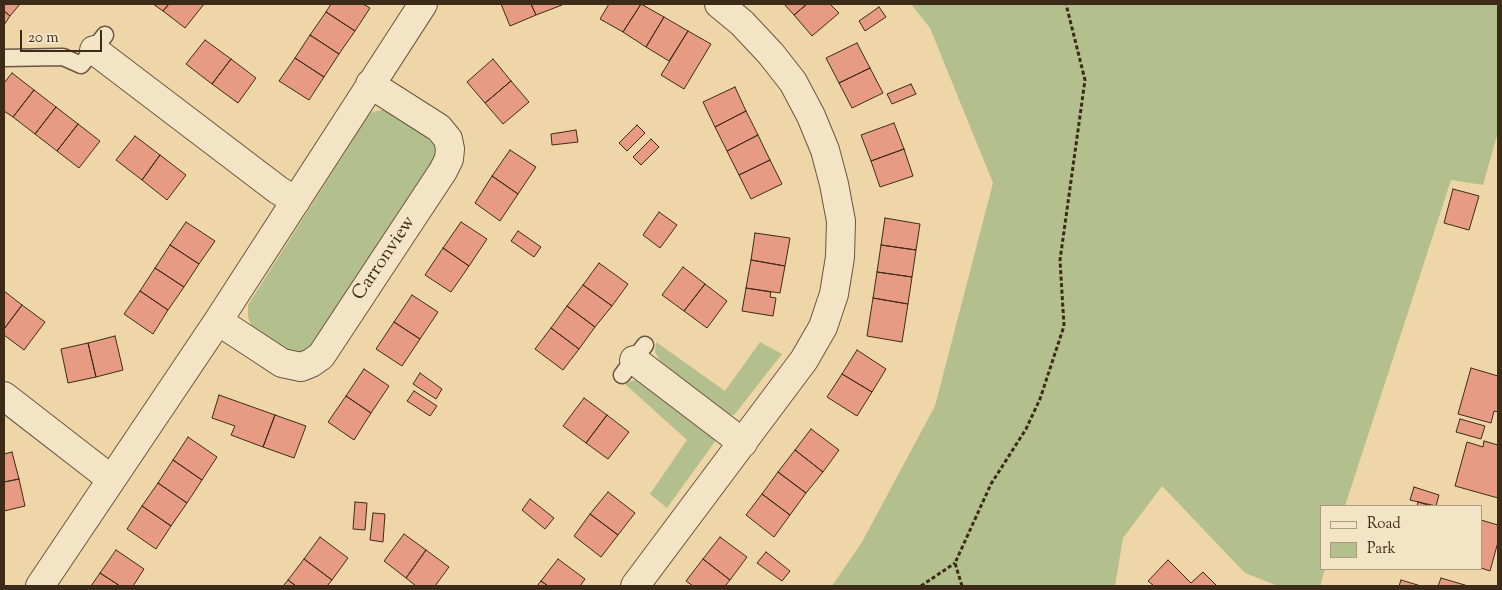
<!DOCTYPE html>
<html>
<head>
<meta charset="utf-8">
<style>
  body { margin:0 }
  #map { position:relative; width:1502px; height:590px; overflow:hidden; background:#eed6a8; font-family:"Sorts Mill Goudy",serif }
  canvas { display:block }
  .frame { position:absolute; inset:0; border:5px solid #3d2b1a; pointer-events:none }
  .legend { position:absolute; left:1320px; top:505px; width:162px; height:65px; box-sizing:border-box; background:#f4e4c6; border:1px solid #ab9a81; margin:0; padding:6px 9px; list-style:none; font-size:15px; color:#3d2b1a }
  .legend li { display:flex; align-items:center; gap:10px; height:25px }
  .legend b { width:25px; border:1px solid #ab9a81 }
  .scale { position:absolute; left:20px; top:30px; width:82px; height:22px; box-sizing:border-box; border:2px solid #3d2b1a; border-top:0; padding-left:6px; font-size:15px; line-height:18px; white-space:nowrap; color:#3d2b1a; -webkit-text-stroke:4px #f4e4c6; paint-order:stroke }
</style>
</head>
<body>
<div id="map">
<canvas width="1502" height="590"></canvas>
<div class="frame"></div>
<ul class="legend">
<li><b style="height:6px;background:#f4e4c6"></b>Road</li>
<li><b style="height:14px;background:#b3bf8c"></b>Park</li>
</ul>
<div class="scale">20 m</div>
</div>
<script>
const g = document.querySelector('canvas').getContext('2d');
g.lineJoin = 'round';
function fillPath(path, color) { g.fillStyle = color; g.fill(path, 'evenodd'); }
const toPath = rows => new Path2D(rows.map(r => 'M' + r).join(''));
function trace(path, color, width, dash) { g.strokeStyle = color; g.lineWidth = width; g.lineCap = dash ? 'butt' : 'round'; g.setLineDash(dash || []); g.stroke(path); }
function drawText(font, color, halo, rows, align = 'center') {
  g.font = font + ' "Sorts Mill Goudy",serif'; g.lineWidth = 4; g.setLineDash([]); g.textBaseline = 'middle'; g.strokeStyle = halo; g.fillStyle = color; for (const [text, x, y, turn = 0] of rows) {
    g.save(); g.translate(x, y); g.rotate((+turn || 0) * Math.PI / 180); g.textAlign = isNaN(turn) ? turn : align; if (halo) g.strokeText(text, 0, 0); g.fillText(text, 0, 0); g.restore();
  }
}
fillPath(toPath([
  [911,4,1498,4,1498,132,1483,185,1451,180,1345,506,1321,506,1321,569,1325,569,1320,586,1278,586,1245,573,1162,486,1123,538,1115,586,832,586,862,542,935,406,993,183,930,28],
  [387,109,425,136,433,144,437,154,435,162,306,354,290,353,253,329,248,317,248,305,367,118,372,112],
  [656,342,725,391,760,342,782,354,734,415,725,414,660,361,655,352],
  [634,380,645,383,713,432,716,440,667,508,650,494,687,440,625,384]
]), '#b3bf8c');
const building = toPath([
  [4,4,20,4,10,16,4,11,4,4],
  [153,4,169,4,163,11,153,4],
  [169,4,204,4,185,28,163,11,169,4],
  [331,4,363,4,370,8,355,31,326,12,331,4],
  [501,4,531,4,536,15,510,26,501,4],
  [531,4,561,4,562,5,536,15,531,4],
  [609,4,641,4,623,32,600,19,609,4],
  [641,4,664,17,646,47,623,32,641,4],
  [784,4,807,4,794,15,784,4],
  [807,4,830,4,839,13,812,36,794,15,807,4],
  [879,7,886,17,865,31,859,21,879,7],
  [4,11,10,16,4,25,4,11],
  [326,12,355,31,339,54,310,35,326,12],
  [664,17,688,31,669,61,646,47,664,17],
  [688,31,711,44,684,89,661,75,688,31],
  [310,35,339,54,324,77,295,58,310,35],
  [205,40,231,59,212,84,186,64,205,40],
  [857,43,870,68,839,83,826,58,857,43],
  [295,58,324,77,309,100,279,81,295,58],
  [231,59,256,78,238,103,212,84,231,59],
  [493,59,511,81,485,103,467,82,493,59],
  [870,68,883,93,852,108,839,83,870,68],
  [12,73,34,90,13,117,4,111,4,83,12,73],
  [511,81,529,102,503,124,485,103,511,81],
  [911,84,916,94,892,104,887,94,911,84],
  [735,87,746,111,715,127,703,102,735,87],
  [34,90,56,107,35,134,13,117,34,90],
  [56,107,78,124,57,151,35,134,56,107],
  [746,111,758,135,727,151,715,127,746,111],
  [894,123,904,149,871,161,861,135,894,123],
  [78,124,100,141,79,168,57,151,78,124],
  [637,125,645,133,627,151,619,143,637,125],
  [576,130,578,142,552,145,551,134,576,130],
  [758,135,770,160,739,175,727,151,758,135],
  [135,136,160,155,142,180,116,160,135,136],
  [651,139,659,147,641,165,633,157,651,139],
  [904,149,913,176,880,187,871,161,904,149],
  [510,150,536,167,518,194,492,176,510,150],
  [160,155,186,175,167,200,142,180,160,155],
  [770,160,782,184,751,199,739,175,770,160],
  [492,176,518,194,500,221,475,203,492,176],
  [1453,189,1479,196,1469,230,1444,223,1453,189],
  [659,212,677,225,660,248,643,235,659,212],
  [885,218,920,224,916,250,881,245,885,218],
  [186,222,215,241,199,264,170,245,186,222],
  [461,222,487,239,469,266,443,248,461,222],
  [518,231,541,247,534,257,511,241,518,231],
  [755,233,790,238,785,266,751,260,755,233],
  [170,245,199,264,184,287,155,268,170,245],
  [881,245,916,250,912,277,877,272,881,245],
  [443,248,469,266,451,292,425,275,443,248],
  [751,260,785,266,780,293,746,288,751,260],
  [599,263,628,284,612,306,583,285,599,263],
  [683,267,705,284,684,311,662,295,683,267],
  [155,268,184,287,168,310,140,291,155,268],
  [877,272,912,277,908,304,873,298,877,272],
  [705,284,727,301,707,328,684,311,705,284],
  [583,285,612,306,595,327,567,306,583,285],
  [746,288,771,292,770,297,776,298,773,316,742,311,746,288],
  [4,291,22,305,4,329,4,291],
  [140,291,168,310,153,334,124,314,140,291],
  [412,295,438,312,420,339,394,322,412,295],
  [873,298,908,304,902,342,867,336,873,298],
  [22,305,45,322,24,350,4,335,4,329,22,305],
  [567,306,595,327,579,349,551,328,567,306],
  [394,322,420,339,402,366,376,349,394,322],
  [551,328,579,349,563,370,535,349,551,328],
  [115,336,123,370,96,377,88,343,115,336],
  [88,343,96,377,68,383,61,349,88,343],
  [857,350,886,369,872,392,842,374,857,350],
  [1471,368,1498,376,1498,412,1494,411,1491,423,1458,414,1471,368],
  [364,369,389,386,371,413,346,396,364,369],
  [420,373,442,389,436,399,413,384,420,373],
  [842,374,872,392,857,416,827,397,842,374],
  [414,391,437,406,430,416,407,401,414,391],
  [219,395,275,415,263,447,231,435,235,426,212,418,219,395],
  [346,396,371,413,354,440,328,422,346,396],
  [584,398,607,415,586,443,563,426,584,398],
  [275,415,306,426,294,458,263,447,275,415],
  [607,415,629,432,608,459,586,443,607,415],
  [1460,419,1485,426,1481,439,1456,432,1460,419],
  [811,429,839,450,823,472,795,450,811,429],
  [188,437,217,457,202,480,173,460,188,437],
  [1484,441,1498,445,1498,498,1455,486,1467,442,1483,447,1484,441],
  [795,450,823,472,806,493,778,472,795,450],
  [12,452,19,479,4,482,4,454,12,452],
  [173,460,202,480,187,503,158,483,173,460],
  [778,472,806,493,790,515,762,494,778,472],
  [19,479,25,506,4,511,4,482,19,479],
  [158,483,187,503,171,526,142,506,158,483],
  [1414,487,1439,495,1436,506,1410,500,1414,487],
  [608,492,635,513,618,535,590,514,608,492],
  [762,494,790,515,774,537,746,515,762,494],
  [530,499,554,518,545,529,522,510,530,499],
  [355,502,367,503,365,530,353,529,355,502],
  [1418,502,1431,506,1417,506,1418,502],
  [142,506,171,526,156,549,127,529,142,506],
  [373,513,385,514,383,542,370,540,373,513],
  [590,514,618,535,601,557,574,536,590,514],
  [1481,520,1498,525,1498,542,1490,571,1481,568,1481,520],
  [404,534,426,550,406,578,384,561,404,534],
  [320,537,348,558,332,580,304,559,320,537],
  [720,537,747,557,730,580,703,559,720,537],
  [116,550,144,569,133,586,120,586,100,573,116,550],
  [426,550,449,567,435,586,416,586,406,578,426,550],
  [766,552,790,571,782,581,757,563,766,552],
  [304,559,332,580,327,586,296,586,288,580,304,559],
  [558,559,585,579,580,586,548,586,541,581,558,559],
  [703,559,730,580,725,586,693,586,686,581,703,559],
  [1168,560,1191,583,1203,572,1217,586,1154,586,1148,581,1168,560],
  [100,573,120,586,91,586,100,573],
  [1441,578,1468,586,1438,586,1441,578],
  [288,580,296,586,283,586,288,580],
  [1401,580,1421,586,1399,586,1401,580],
  [541,581,548,586,537,586,541,581]
]);
fillPath(building, '#e79b83');
trace(building, '#3d2b1a', 1);
const service = toPath([
  [4,58,63,57,81,65,105,35],
  [622,375,645,345]
]);
const minor = toPath([
  [94,50,278,190,296,201],
  [218,321,282,363,301,367,311,363,321,356,443,171,449,159,450,149,448,139,439,128,370,84],
  [634,360,743,443],
  [4,396,111,479],
  [40,586,218,321,423,4],
  [635,586,804,360,823,327,834,294,840,257,841,221,834,184,825,150,811,116,793,82,771,54,742,23,719,4]
]);
trace(service, '#69563e', 19);
trace(minor, '#69563e', 30);
trace(toPath([
  [921,586,955,563],
  [962,586,955,563,991,484,1026,429,1040,399,1064,326,1060,260,1085,80,1066,4]
]), '#3d2b1a', 3, [4, 2.5]);
trace(service, '#f4e4c6', 16);
trace(minor, '#f4e4c6', 28);
drawText('19px', '#3d2b1a', '#f4e4c6', [
  ["Carronview",385,259,-56]
]);
</script>
</body>
</html>
